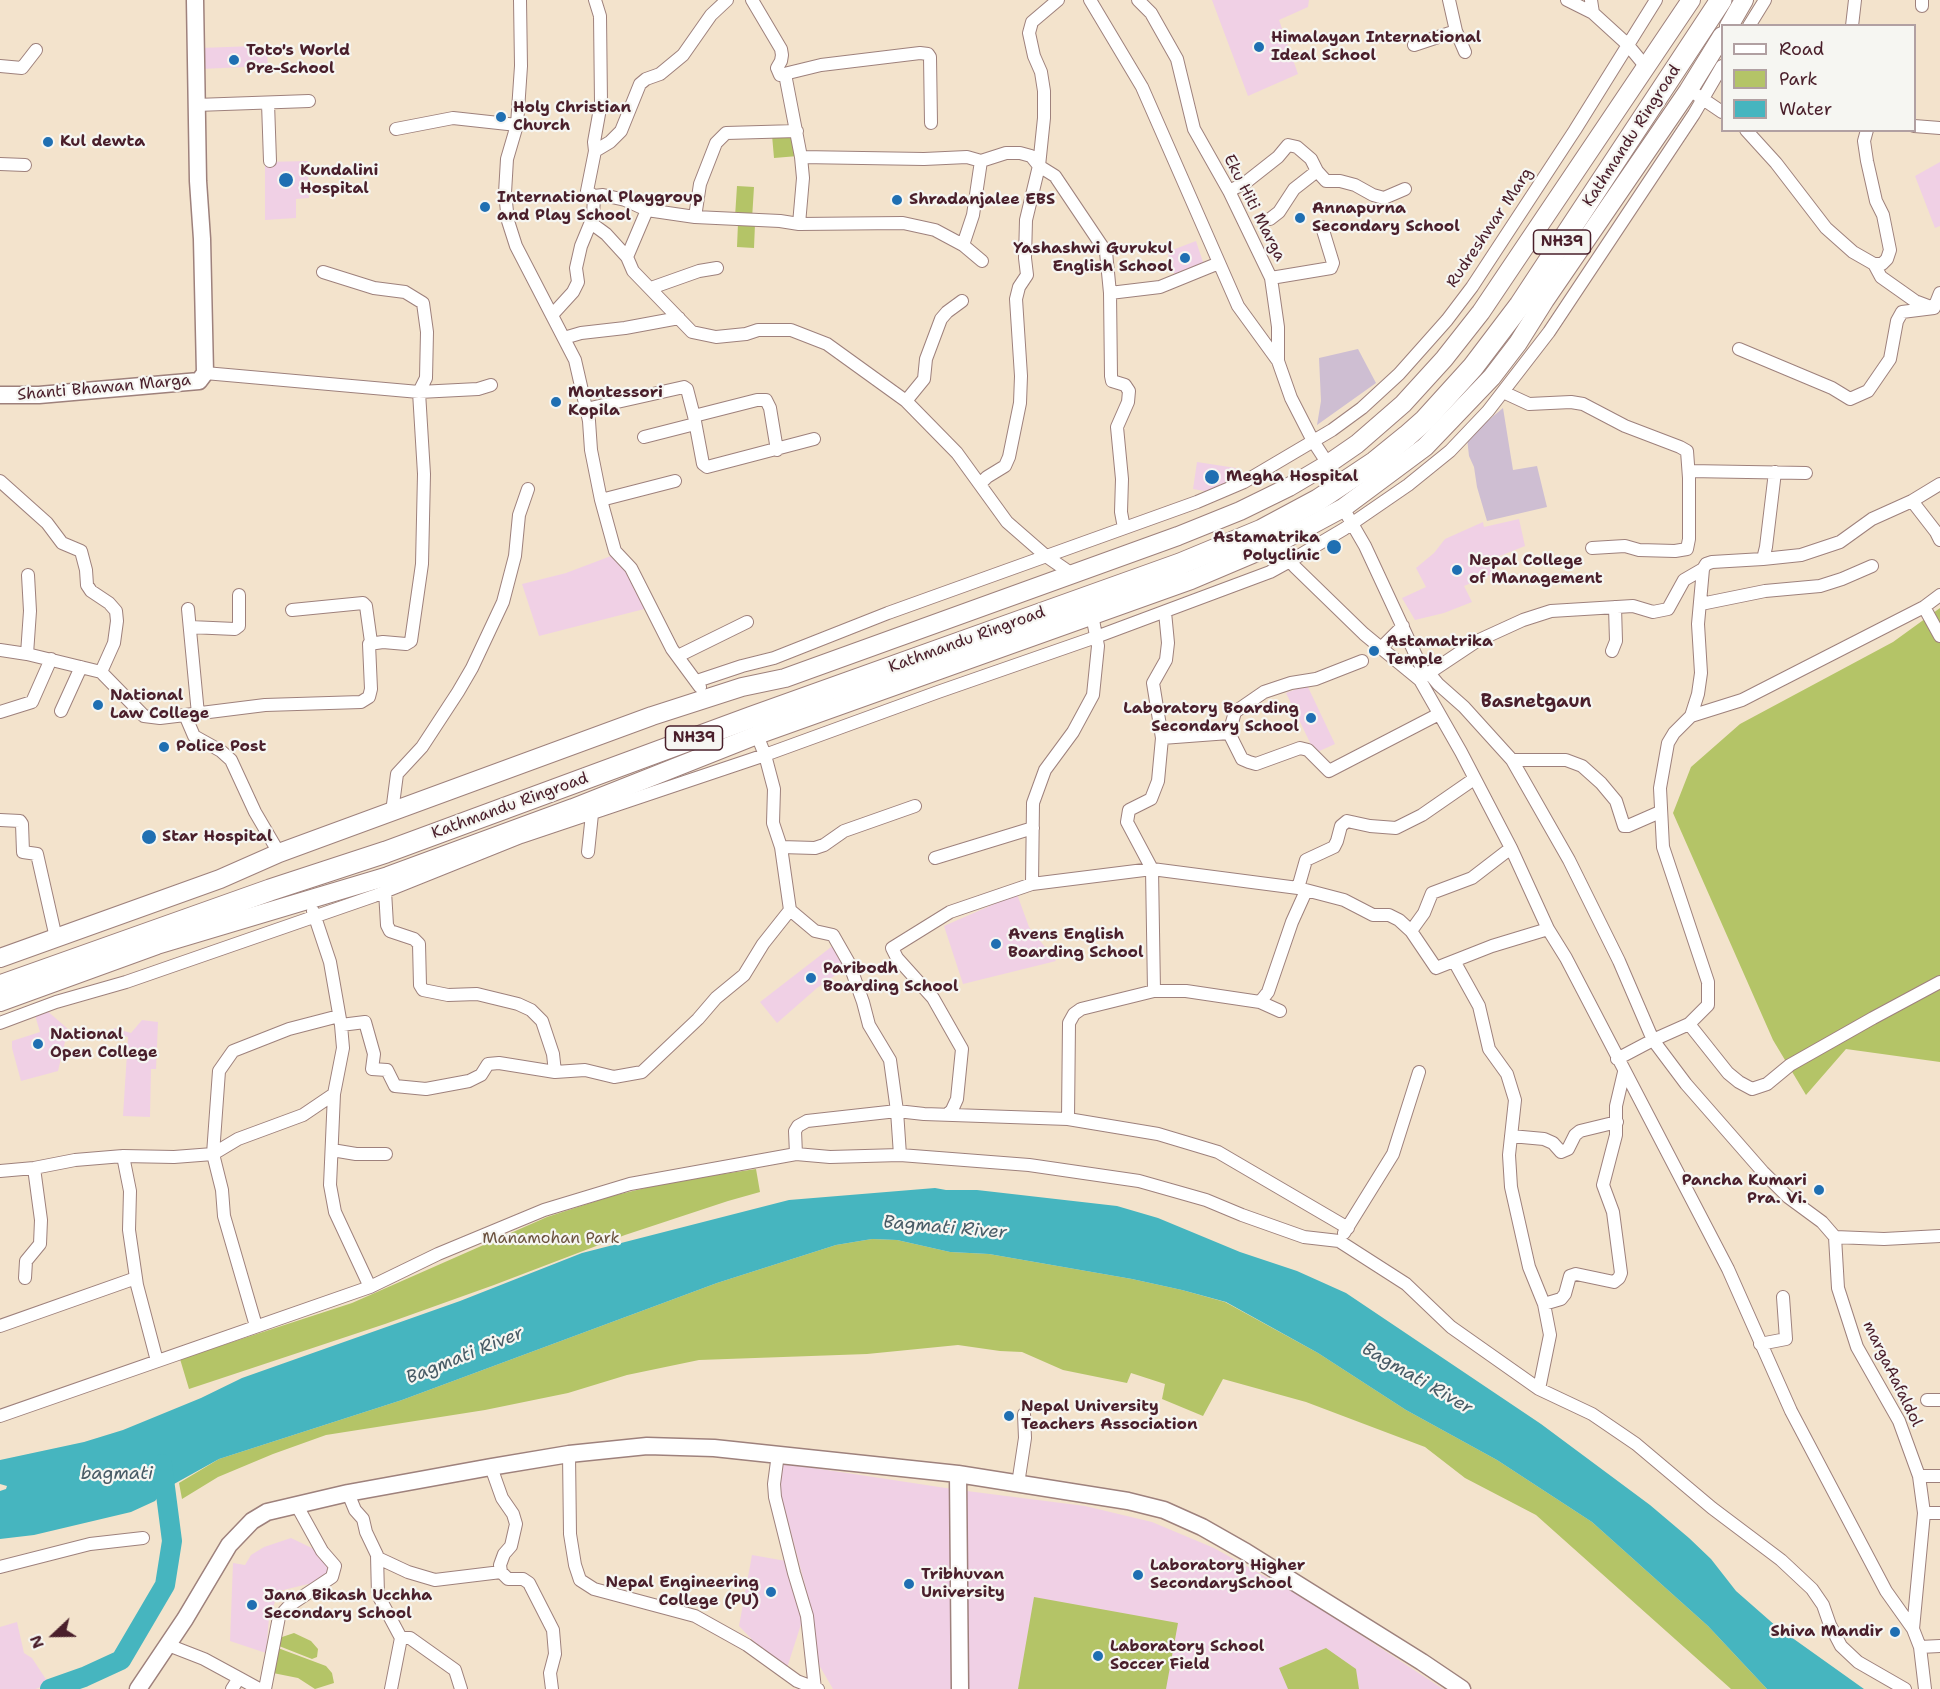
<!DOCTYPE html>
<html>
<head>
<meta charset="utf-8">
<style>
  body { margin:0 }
  #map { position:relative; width:1940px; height:1689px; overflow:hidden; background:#f3e3cc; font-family:"Shantell Sans",sans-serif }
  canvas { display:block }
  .legend { position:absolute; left:1721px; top:24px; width:195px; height:108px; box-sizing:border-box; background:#f6f6f2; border:2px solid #b1a0a2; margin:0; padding:8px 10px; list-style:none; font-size:18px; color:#4a1f2b }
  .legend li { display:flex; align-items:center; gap:12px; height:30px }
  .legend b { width:30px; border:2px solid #b1a0a2 }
  .north { position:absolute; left:24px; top:1605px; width:60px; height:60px; -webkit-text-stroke:4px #f6f6f2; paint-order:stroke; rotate:248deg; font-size:16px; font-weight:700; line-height:24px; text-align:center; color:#4a1f2b }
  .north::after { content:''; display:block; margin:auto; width:21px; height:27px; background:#4a1f2b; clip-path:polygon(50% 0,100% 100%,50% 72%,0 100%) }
</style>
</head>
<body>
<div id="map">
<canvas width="1940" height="1689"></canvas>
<ul class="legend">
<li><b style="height:8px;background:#fff"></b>Road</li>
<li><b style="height:16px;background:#b4c467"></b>Park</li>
<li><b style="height:16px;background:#46b5bf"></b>Water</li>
</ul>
<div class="north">N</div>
</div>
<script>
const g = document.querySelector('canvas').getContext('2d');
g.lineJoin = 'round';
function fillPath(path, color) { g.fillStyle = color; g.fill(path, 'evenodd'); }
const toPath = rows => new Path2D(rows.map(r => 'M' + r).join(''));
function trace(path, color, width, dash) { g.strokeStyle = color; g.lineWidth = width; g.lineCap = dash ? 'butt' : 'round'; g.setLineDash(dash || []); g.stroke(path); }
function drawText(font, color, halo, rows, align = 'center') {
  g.font = font + ' "Shantell Sans",sans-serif'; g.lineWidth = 4.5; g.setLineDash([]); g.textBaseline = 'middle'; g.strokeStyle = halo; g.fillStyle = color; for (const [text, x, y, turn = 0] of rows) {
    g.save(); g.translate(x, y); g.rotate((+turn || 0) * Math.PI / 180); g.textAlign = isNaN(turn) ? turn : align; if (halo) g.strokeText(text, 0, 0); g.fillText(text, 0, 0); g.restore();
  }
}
fillPath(toPath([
  [1212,0,1309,0,1308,7,1279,20,1298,74,1248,96],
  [255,46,255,55,267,54,268,66,201,69,200,48],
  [308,161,309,198,296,199,296,218,265,220,265,162],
  [1940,162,1940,226,1935,228,1915,176],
  [1196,241,1204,265,1175,275,1167,252],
  [1197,462,1236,468,1235,478,1228,477,1227,485,1219,484,1218,489,1211,488,1210,492,1193,489],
  [1519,519,1525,546,1495,558,1497,572,1464,586,1472,602,1444,613,1415,620,1402,598,1426,587,1416,568,1434,553,1445,539,1483,522,1484,527],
  [611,556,635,572,652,607,539,636,522,584,566,573],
  [1307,685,1335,744,1315,753,1286,693],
  [1017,894,1029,927,1056,961,963,984,944,926],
  [835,944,846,968,817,988,777,1023,760,1002],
  [45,1009,68,1029,58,1071,21,1081,12,1048,12,1041,40,1032,34,1012],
  [142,1020,158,1022,156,1069,151,1069,150,1117,123,1116,128,1037,114,1034,114,1028,131,1033],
  [781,1463,959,1490,1085,1506,1152,1522,1214,1548,1309,1601,1443,1689,833,1689,815,1658,810,1604,778,1484],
  [291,1538,318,1551,333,1567,321,1581,279,1591,269,1618,266,1653,230,1641,233,1563,245,1565,251,1555,264,1547],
  [752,1555,786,1561,803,1618,787,1668,770,1658,739,1626],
  [17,1622,24,1653,32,1658,49,1684,36,1689,0,1689,0,1627]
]), '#f0d0e5');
fillPath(toPath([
  [1358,349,1376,383,1317,425,1321,401,1319,358],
  [1503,408,1513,470,1537,466,1547,507,1487,521,1477,487,1474,467,1469,456,1467,438]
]), '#cebed2');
fillPath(toPath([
  [796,133,798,156,774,158,772,135],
  [737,186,754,187,752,219,735,217],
  [738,223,755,224,754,248,737,247],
  [1940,608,1940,1062,1846,1049,1806,1095,1773,1040,1673,813,1691,767,1740,724,1893,642],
  [756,1169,760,1192,728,1201,625,1235,494,1285,385,1324,189,1389,180,1359,352,1303,547,1217,612,1196,670,1182],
  [872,1239,897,1240,950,1252,989,1254,1132,1279,1182,1290,1225,1302,1318,1353,1406,1410,1497,1460,1592,1522,1708,1626,1767,1689,1731,1689,1536,1515,1465,1478,1425,1447,1306,1402,1223,1379,1203,1416,1162,1399,1165,1384,1131,1373,1127,1383,1063,1370,1022,1352,1000,1351,958,1345,867,1354,699,1360,627,1375,568,1393,485,1410,326,1435,273,1454,218,1477,182,1499,179,1483,219,1459,402,1400,717,1283,836,1245],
  [1034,1597,1178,1623,1166,1689,1018,1689],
  [294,1633,311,1641,318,1649,317,1657,312,1659,279,1646,269,1645,279,1638],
  [278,1648,326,1666,332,1673,334,1683,315,1689,298,1678,268,1672],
  [1326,1648,1356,1669,1359,1689,1288,1689,1279,1668]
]), '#b4c467');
fillPath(toPath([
  [935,1188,946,1190,977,1190,1117,1206,1158,1218,1240,1252,1297,1271,1346,1293,1541,1424,1650,1505,1689,1538,1711,1559,1736,1591,1777,1627,1864,1689,1767,1689,1708,1626,1592,1522,1497,1460,1406,1410,1318,1353,1226,1302,1182,1290,1132,1279,989,1254,950,1252,897,1240,872,1239,836,1245,717,1283,402,1400,219,1459,165,1489,155,1501,131,1512,34,1535,0,1539,0,1491,6,1489,7,1486,0,1484,0,1460,84,1442,123,1430,201,1398,242,1378,460,1301,582,1253,789,1200]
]), '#46b5bf');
trace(toPath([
  [50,1689,84,1677,121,1660,165,1585,172,1541,162,1464]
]), '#46b5bf', 20);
const street = toPath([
  [520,0,521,66,517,125,507,159,505,193,508,221,516,246,575,360,589,421,591,450,601,500,615,551,631,568,672,649,700,687],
  [595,0,600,16,601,103,594,142,595,151,587,191,594,196,603,195,625,200,647,210,695,217,780,221,799,224,903,223,935,230,963,245,982,261],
  [752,0,781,49,782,55,781,61,777,68,780,75,821,65,920,53,928,54,930,57,931,123],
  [1090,0,1142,87,1238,306,1278,361],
  [1138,0,1151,13,1177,59,1194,129,1229,191,1271,278,1278,327,1278,361,1291,398,1313,441,1328,464],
  [1449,0,1456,31,1465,52],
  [1567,0,1593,13],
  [1591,0,1593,13,1627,44,1646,67],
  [1922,6,1922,0],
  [1749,26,1765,0],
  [1852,26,1855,0],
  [1414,45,1456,31],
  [0,66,22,68,36,50],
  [785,74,801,157,803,178,799,224],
  [1697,95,1722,112],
  [268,103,270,161],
  [196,105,309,101],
  [1914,126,1940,128],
  [396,129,453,118,517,125],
  [1746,130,1776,163,1826,228,1853,252,1874,264,1881,277,1915,301,1931,307],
  [1867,130,1864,141,1867,161,1876,201,1883,215,1890,250,1887,259,1882,264,1874,264],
  [595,151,610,142,621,131,640,84,646,79,660,74,683,55,711,15,727,0],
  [801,157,924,159,967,157,981,161,1006,153,1020,153,1031,156,1039,166,1044,118,1044,91,1041,72,1034,56,1029,33,1032,22,1058,0],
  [0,164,25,165],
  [1229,191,1245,183,1278,157,1288,145,1297,147,1311,159,1317,171,1326,181,1340,181,1355,185,1373,195,1384,198,1405,189],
  [695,217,700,184,716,143,726,133,797,131],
  [1270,219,1279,212,1294,189,1317,171],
  [591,223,606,234,627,257,633,271,692,332,716,337,746,334,758,330,791,330,827,344,906,401,957,453,1007,522,1046,556,1072,574],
  [963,245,973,215,981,161],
  [627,257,647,210],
  [1271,278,1331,268,1333,263,1322,227],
  [651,288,699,271,717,268],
  [1110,293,1160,287,1219,263],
  [552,315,573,292,578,282,576,268,581,246,593,217,594,196],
  [564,338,581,333,625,328,679,318],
  [1739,349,1832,388,1850,399,1868,391,1890,359,1897,321,1902,312,1934,308,1940,293],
  [205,373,419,392,478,389,491,385],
  [1503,392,1529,404,1571,402,1583,404,1625,426,1680,447,1687,451,1689,478,1689,539,1687,549,1675,551,1639,550,1625,546,1592,548],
  [906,401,924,379,926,359,941,319,947,312,962,301],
  [586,409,684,387,687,389,694,416,703,464,707,467,814,439],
  [694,416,757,400,766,400,770,408,777,450],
  [644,437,695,424],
  [1689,471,1806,473],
  [1775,472,1766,547,1763,559,1801,555,1840,542,1872,519,1912,501,1940,484],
  [0,481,47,523,62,543,81,551,86,570,87,585,91,591,109,603,116,611,117,621,114,643,101,672],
  [980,484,987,477,1005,466,1009,457,1020,403,1021,376,1016,299,1019,287,1027,275,1025,258,1026,220,1039,166,1055,176,1106,252,1110,293,1111,376,1112,381,1125,385,1129,391,1128,402,1117,427,1122,479,1121,512,1124,528],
  [601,500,675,481],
  [1912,501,1936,532,1940,540],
  [1343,508,1365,546,1425,675],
  [1276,544,1295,567,1364,634,1381,648,1403,626],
  [1701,604,1765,591,1820,586,1842,579,1872,566],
  [1924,607,1940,636],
  [188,609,198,714],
  [292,610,363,603,366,606,371,642],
  [190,627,235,629,239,626,239,595],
  [1381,648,1420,680,1461,752,1511,848,1548,929,1566,958,1728,1269,1791,1411,1886,1591,1913,1629],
  [0,650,27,654,101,672,144,716,160,718,185,715],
  [1612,651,1616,641,1615,607],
  [27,654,30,611,28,575],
  [678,656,747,622],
  [1429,673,1438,684,1464,707,1512,760,1569,860,1619,961,1653,1040,1689,1024,1708,1005,1708,982,1663,847,1660,788,1668,743,1674,733,1691,716,1742,700,1924,607,1940,595],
  [1423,677,1477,641,1523,620,1551,611,1633,606,1653,612,1668,609,1684,580,1703,569],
  [697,681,742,666,774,658,888,613,1197,502,1244,482,1332,430,1362,408,1399,374,1447,320,1472,287,1575,130,1656,0],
  [61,711,81,667],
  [0,712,32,702,51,659],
  [1691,716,1698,694,1701,673,1698,624,1703,569,1706,564,1712,562,1763,559],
  [1229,733,1235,712,1264,692,1291,683,1316,679,1362,661],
  [757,735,765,755,774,789,773,823,781,847,790,910,815,931,833,935,849,963,863,1002,869,1025,890,1060,897,1111,900,1155],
  [1162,738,1229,733,1242,759,1249,762,1256,764,1300,748,1308,750,1329,771,1439,714],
  [1512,760,1566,760,1582,766,1601,783,1616,801,1624,826,1628,826,1660,812],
  [392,812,397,774,422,747,458,692,472,668,503,602,515,556,519,515,528,489],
  [0,820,20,821,22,824,23,852,37,854,56,938],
  [781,847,815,848,824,845,844,831,915,806],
  [588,852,592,814],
  [279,853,255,812,231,760,221,751,194,736,185,715,265,705,361,702,369,697,371,689,369,644,383,642,406,644,411,641,422,564,424,474,419,392,426,378,427,332,423,303,405,292,374,288,323,272],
  [935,858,1033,828],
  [1032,884,1033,803,1045,770,1073,732,1093,695,1098,646,1092,615],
  [1298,888,1306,860,1334,847,1337,841,1341,826,1347,821,1370,826,1396,828,1422,815,1474,779],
  [385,891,387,925,390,931,414,939,419,944,420,985,423,990,448,995,477,994,518,1004,531,1010,542,1021,553,1054,555,1072],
  [313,911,330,962,341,1025,343,1048,334,1094,330,1185,335,1212,370,1287],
  [1411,931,1424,913,1432,893,1472,878,1511,848],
  [1454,961,1479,1006,1489,1049,1507,1074,1515,1100,1509,1155,1511,1187,1529,1267,1544,1304,1550,1335,1539,1389],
  [1154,991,1152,869,1127,822,1129,810,1151,799,1158,781,1162,738,1153,683,1166,660,1168,643,1165,612],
  [1260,1002,1268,992,1292,922,1306,891],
  [0,1023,56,1002,126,982,374,896,521,837,765,755,938,692,1096,637,1270,572,1290,561,1344,529,1408,485,1450,451,1488,411,1549,332,1694,114,1722,66],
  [1689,1024,1728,1073,1739,1082,1752,1089,1767,1084,1790,1065,1873,1018,1940,982],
  [341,1025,365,1022,374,1054,372,1069,387,1070,395,1086,426,1089,469,1081,481,1075,488,1064,499,1063,555,1072,585,1070,614,1077,642,1072,698,1019,716,998,744,975,763,944,790,910],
  [1617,1059,1653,1040,1686,1084,1763,1172,1788,1197,1822,1222,1835,1237,1838,1288,1857,1347,1899,1421,1919,1476,1924,1513,1913,1629,1920,1647,1925,1689],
  [947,1115,952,1110,957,1099,962,1049,933,998,897,958,892,948,950,912,1032,884,1152,869,1298,888,1344,900,1373,915,1389,915,1399,920,1411,931,1436,968,1492,946,1548,929],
  [1068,1119,1069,1023,1074,1014,1081,1009,1154,991,1186,991,1260,1002,1280,1011],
  [1511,1136,1544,1139,1553,1143,1561,1152,1568,1149,1575,1135,1580,1131,1617,1122],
  [332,1150,356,1154,386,1154],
  [796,1154,795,1131,798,1126,807,1121,897,1111,924,1114,1068,1119,1158,1134,1218,1152,1348,1228],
  [123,1156,130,1191,129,1230,137,1285,157,1361],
  [0,1171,34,1168,75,1160,123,1156,174,1157,213,1154,238,1139,303,1115,334,1094],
  [1344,1233,1393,1154,1419,1072],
  [1835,1237,1884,1239,1940,1236],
  [25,1278,26,1261,40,1244,41,1220,34,1168],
  [1544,1304,1561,1299,1565,1294,1570,1276,1576,1274,1614,1282,1619,1278,1621,1273,1613,1212,1603,1185,1616,1135,1616,1106,1624,1072],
  [0,1326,136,1278],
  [256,1326,224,1216,222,1190,213,1154,219,1071,233,1051,289,1029,339,1016],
  [1760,1344,1786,1339,1783,1297],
  [1927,1400,1940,1400],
  [0,1416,370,1287,438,1254,544,1210,630,1184,796,1154,830,1157,900,1155,1029,1165,1139,1181,1206,1200,1242,1215,1304,1237,1339,1241,1406,1284,1451,1327,1539,1389,1592,1414,1636,1444,1712,1508,1781,1560,1812,1589,1823,1605,1830,1625,1841,1646,1858,1662,1905,1689],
  [569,1454,570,1534,575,1565,580,1580,594,1589,695,1616,747,1645,797,1681,818,1689],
  [778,1454,774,1484,775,1497,794,1573,807,1616,815,1689],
  [491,1467,502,1498,513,1514,516,1524,511,1546,504,1554,500,1565,501,1572,508,1579,523,1579,529,1583,553,1630,555,1654,550,1673,552,1689],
  [1919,1476,1940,1476],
  [1018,1484,1025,1438,1024,1414],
  [348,1493,355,1510,363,1519,366,1532,377,1555,378,1595,401,1638,391,1689],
  [1924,1513,1940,1513],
  [378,1558,408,1572,435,1580,501,1572],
  [0,1567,90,1544,143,1538],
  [401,1638,410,1638,455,1670,461,1689],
  [168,1645,204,1659,239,1678,232,1689],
  [1920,1647,1940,1646],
  [239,1678,259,1689],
  [265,1689,279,1617,290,1605,332,1577,335,1566,322,1551,296,1504]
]);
const secondary = toPath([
  [0,395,39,395,199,381,205,373,202,239,198,181,195,0],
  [958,1474,960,1689],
  [138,1689,185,1619,229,1545,252,1521,267,1512,348,1493,491,1467,569,1454,647,1446,714,1448,958,1474,1128,1501,1164,1510,1202,1527,1246,1552,1422,1662,1462,1689]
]);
const primary = toPath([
  [1729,26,1744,0],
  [0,958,220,879,279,853,652,716,742,687,785,678,1178,536,1240,511,1289,487,1328,464,1357,444,1403,404,1444,359,1481,312,1691,0],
  [0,1002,157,945,388,876,573,808,757,735,1191,580,1276,544,1343,508,1425,447,1492,377,1518,343,1545,300,1688,91,1722,36]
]);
const highway = toPath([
  [0,986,270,890,386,852,752,717,1180,564,1262,530,1318,500,1375,462,1407,436,1425,420,1473,367,1520,305,1721,0]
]);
trace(street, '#9e817c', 14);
trace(secondary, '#9e817c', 19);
trace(primary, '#9e817c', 20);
trace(highway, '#9e817c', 23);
trace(street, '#fff', 12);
trace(secondary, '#fff', 16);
trace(primary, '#fff', 18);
trace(highway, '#fff', 21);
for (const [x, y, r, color] of [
  [1259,47,6,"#1f6fb2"],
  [234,60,6,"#1f6fb2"],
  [501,117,6,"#1f6fb2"],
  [48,142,6,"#1f6fb2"],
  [286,180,8,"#1f6fb2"],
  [897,200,6,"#1f6fb2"],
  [485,207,6,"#1f6fb2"],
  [1300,218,6,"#1f6fb2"],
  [1185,258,6,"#1f6fb2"],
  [556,402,6,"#1f6fb2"],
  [1212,477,8,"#1f6fb2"],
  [1334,547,8,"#1f6fb2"],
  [1457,570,6,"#1f6fb2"],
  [1374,651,6,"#1f6fb2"],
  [98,705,6,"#1f6fb2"],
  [1311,718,6,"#1f6fb2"],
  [164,747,6,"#1f6fb2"],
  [149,837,8,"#1f6fb2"],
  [996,944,6,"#1f6fb2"],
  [811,978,6,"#1f6fb2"],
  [38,1044,6,"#1f6fb2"],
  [1819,1190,6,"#1f6fb2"],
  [1009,1416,6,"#1f6fb2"],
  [1138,1575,6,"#1f6fb2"],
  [909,1584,6,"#1f6fb2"],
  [771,1592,6,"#1f6fb2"],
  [252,1605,6,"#1f6fb2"],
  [1895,1632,6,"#1f6fb2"],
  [1098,1656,6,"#1f6fb2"]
]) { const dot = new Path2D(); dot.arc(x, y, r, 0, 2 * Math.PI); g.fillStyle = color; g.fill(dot); trace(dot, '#f6f6f2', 2); }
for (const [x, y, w] of [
  [1562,242,57],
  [694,738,57]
]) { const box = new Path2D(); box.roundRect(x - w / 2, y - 12, w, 24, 4.5); g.fillStyle = '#f6f6f2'; g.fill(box); trace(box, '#4a1f2b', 1.5); }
drawText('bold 15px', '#4a1f2b', null, [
  ["NH39",1562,242],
  ["NH39",694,738]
]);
drawText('bold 16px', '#4a1f2b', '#f6f6f2', [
  ["Himalayan International",1271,38],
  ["Ideal School",1271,56],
  ["Toto's World",246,51],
  ["Pre-School",246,69],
  ["Holy Christian",513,108],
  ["Church",513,126],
  ["Kul dewta",60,142],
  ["Kundalini",300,171],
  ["Hospital",300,189],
  ["International Playgroup",497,198],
  ["and Play School",497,216],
  ["Shradanjalee EBS",909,200],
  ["Annapurna",1312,209],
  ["Secondary School",1312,227],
  ["Yashashwi Gurukul",1173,249,"right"],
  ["English School",1173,267,"right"],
  ["Montessori",568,393],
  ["Kopila",568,411],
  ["Megha Hospital",1226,477],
  ["Astamatrika",1320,538,"right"],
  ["Polyclinic",1320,556,"right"],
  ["Nepal College",1469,561],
  ["of Management",1469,579],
  ["Astamatrika",1386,642],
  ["Temple",1386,660],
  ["National",110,696],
  ["Law College",110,714],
  ["Laboratory Boarding",1299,709,"right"],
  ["Secondary School",1299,727,"right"],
  ["Police Post",176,747],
  ["Star Hospital",162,837],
  ["Avens English",1008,935],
  ["Boarding School",1008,953],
  ["Paribodh",823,969],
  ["Boarding School",823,987],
  ["National",50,1035],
  ["Open College",50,1053],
  ["Pancha Kumari",1807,1181,"right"],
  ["Pra. Vi.",1807,1199,"right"],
  ["Nepal University",1021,1407],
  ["Teachers Association",1021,1425],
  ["Laboratory Higher",1150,1566],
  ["SecondarySchool",1150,1584],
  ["Tribhuvan",921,1575],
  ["University",921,1593],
  ["Nepal Engineering",759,1583,"right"],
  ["College (PU)",759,1601,"right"],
  ["Jana Bikash Ucchha",264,1596],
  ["Secondary School",264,1614],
  ["Shiva Mandir",1883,1632,"right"],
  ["Laboratory School",1110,1647],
  ["Soccer Field",1110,1665]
], 'left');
drawText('16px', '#4a1f2b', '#f6f6f2', [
  ["Kathmandu Ringroad",1632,136,-57],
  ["Eku Hiti Marga",1254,208,63],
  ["Rudreshwar Marg",1490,228,-56],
  ["Shanti Bhawan Marga",104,388,-5],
  ["Kathmandu Ringroad",967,640,-20],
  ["Kathmandu Ringroad",510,806,-20],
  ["margaAafaldol",1892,1374,64]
]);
drawText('16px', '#6a513d', '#f6f6f2', [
  ["Manamohan Park",551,1239]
]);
drawText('bold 18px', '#4a1f2b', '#f6f6f2', [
  ["Basnetgaun",1536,702]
]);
drawText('italic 18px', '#485b66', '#f6f6f2', [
  ["Bagmati River",945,1228,5],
  ["Bagmati River",465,1356,-22],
  ["Bagmati River",1417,1379,30],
  ["bagmati",117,1474]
]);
</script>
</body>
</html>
